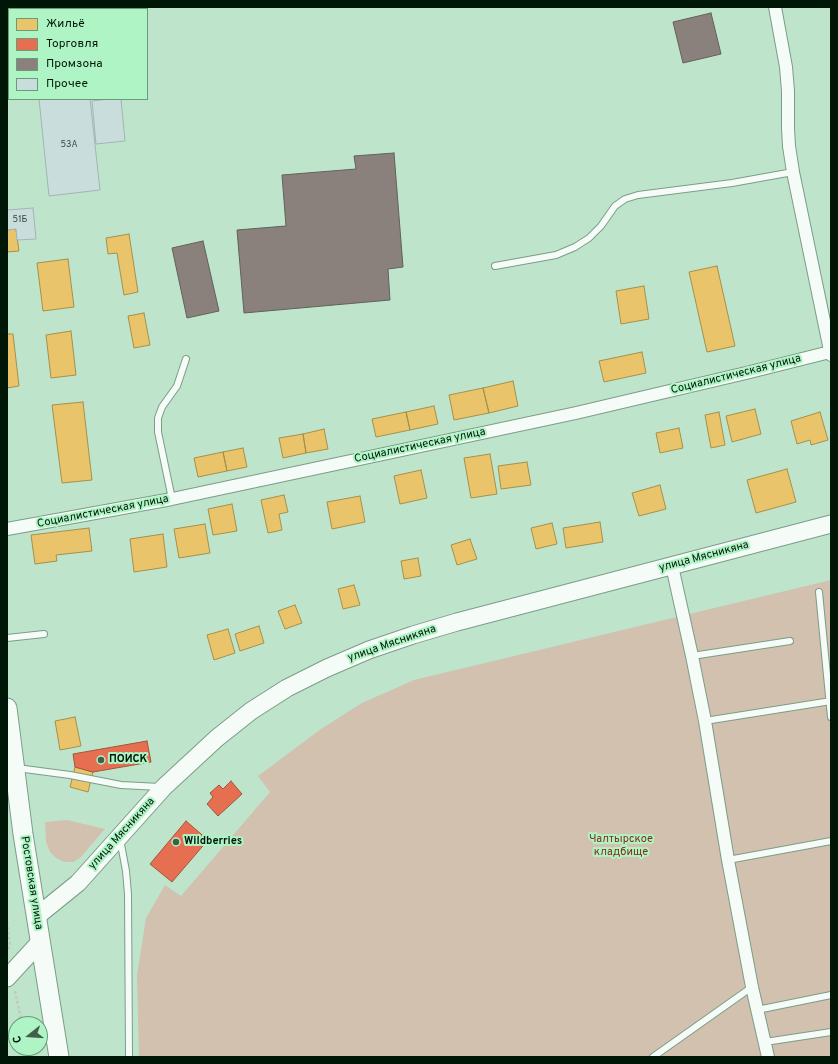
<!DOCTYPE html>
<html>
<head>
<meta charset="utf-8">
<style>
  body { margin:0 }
  #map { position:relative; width:838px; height:1064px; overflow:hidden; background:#bee5cb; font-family:Overpass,sans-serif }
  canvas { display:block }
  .frame { position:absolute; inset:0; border:8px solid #001708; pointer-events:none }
  .legend { position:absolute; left:8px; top:8px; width:140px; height:92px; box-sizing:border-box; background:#aff4c5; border:1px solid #699c79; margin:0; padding:5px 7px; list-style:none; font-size:12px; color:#001708 }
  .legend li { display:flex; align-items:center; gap:8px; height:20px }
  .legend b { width:20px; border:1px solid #699c79 }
  .north { position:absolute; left:8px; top:1016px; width:40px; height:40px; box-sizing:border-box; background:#aff4c5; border:1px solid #699c79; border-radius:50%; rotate:253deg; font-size:11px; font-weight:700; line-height:16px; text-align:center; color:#001708 }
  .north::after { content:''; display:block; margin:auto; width:14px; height:18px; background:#425f4c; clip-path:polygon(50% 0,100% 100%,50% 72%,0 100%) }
</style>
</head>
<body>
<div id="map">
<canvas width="838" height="1064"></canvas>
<div class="frame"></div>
<ul class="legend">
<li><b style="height:11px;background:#e9c46a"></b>Жильё</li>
<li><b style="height:11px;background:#e76f51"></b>Торговля</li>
<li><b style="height:11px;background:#8a817c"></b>Промзона</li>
<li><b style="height:11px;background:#c9dddc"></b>Прочее</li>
</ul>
<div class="north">С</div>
</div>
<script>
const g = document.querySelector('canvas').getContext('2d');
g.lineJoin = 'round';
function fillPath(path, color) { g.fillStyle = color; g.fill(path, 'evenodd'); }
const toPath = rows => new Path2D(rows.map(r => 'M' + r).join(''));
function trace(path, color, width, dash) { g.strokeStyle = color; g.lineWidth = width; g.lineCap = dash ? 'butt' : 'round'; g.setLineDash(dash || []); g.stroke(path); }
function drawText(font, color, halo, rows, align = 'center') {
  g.font = font + ' Overpass,sans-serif'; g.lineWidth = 4; g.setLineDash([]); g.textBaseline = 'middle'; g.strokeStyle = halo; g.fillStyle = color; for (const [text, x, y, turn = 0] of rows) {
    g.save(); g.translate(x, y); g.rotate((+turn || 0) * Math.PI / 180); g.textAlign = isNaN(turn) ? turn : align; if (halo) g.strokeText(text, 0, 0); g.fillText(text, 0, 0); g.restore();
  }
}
fillPath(toPath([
  [831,580,831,1057,139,1057,137,975,146,918,165,885,181,896,270,792,258,776,321,729,362,703,414,680],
  [67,820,105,829,80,858,73,862,64,862,56,858,50,852,46,842,45,822]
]), '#d1c1ae');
const homes = toPath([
  [16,229,19,251,7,252,7,230,16,229],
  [129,234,138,292,124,295,117,253,108,254,106,238,129,234],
  [68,259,74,307,43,311,37,263,68,259],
  [717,266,735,346,707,352,689,272,717,266],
  [644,286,649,319,621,324,616,291,644,286],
  [144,313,150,345,134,348,128,316,144,313],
  [71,331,76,375,51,378,46,335,71,331],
  [7,334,13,334,19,386,7,388,7,334],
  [642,352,646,373,604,382,599,361,642,352],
  [513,381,518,406,489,413,483,388,513,381],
  [483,388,489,413,454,420,449,395,483,388],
  [83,402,92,480,62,483,52,405,83,402],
  [434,406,438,424,410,430,406,412,434,406],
  [755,409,761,434,732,442,726,416,755,409],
  [406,412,410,430,376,437,372,419,406,412],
  [719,412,725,445,711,448,705,415,719,412],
  [820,412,828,440,811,445,810,440,797,444,791,421,820,412],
  [679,428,683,448,660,453,656,433,679,428],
  [324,429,328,449,306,453,303,434,324,429],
  [303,434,306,453,283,458,279,438,303,434],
  [243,448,247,467,227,471,223,452,243,448],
  [223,452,227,471,198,477,194,458,223,452],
  [490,454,497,494,471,498,464,458,490,454],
  [527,462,531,485,501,489,498,466,527,462],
  [787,469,796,502,756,513,747,480,787,469],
  [421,470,427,498,400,504,394,476,421,470],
  [660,485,666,509,639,516,632,493,660,485],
  [284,495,288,512,279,514,282,530,268,533,261,500,284,495],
  [360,496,365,522,332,529,327,502,360,496],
  [232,504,237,531,213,535,208,509,232,504],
  [600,522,603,542,566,548,563,528,600,522],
  [552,523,557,544,536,549,531,528,552,523],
  [205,524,210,553,179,558,174,529,205,524],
  [89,528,92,551,56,555,57,561,35,564,31,535,89,528],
  [163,534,167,567,134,572,130,539,163,534],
  [470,539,477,559,457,565,451,545,470,539],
  [418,558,421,576,404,579,401,561,418,558],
  [354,585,360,605,343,609,338,589,354,585],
  [295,605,302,623,285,629,278,611,295,605],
  [259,626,264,643,240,651,235,634,259,626],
  [228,629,235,653,214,660,207,635,228,629],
  [75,717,81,746,60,750,55,721,75,717],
  [75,767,93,772,88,792,70,787,75,767]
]);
fillPath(homes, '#e9c46a');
trace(homes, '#a3904d', 1);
const shops = toPath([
  [147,741,151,762,93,772,75,767,73,754,147,741],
  [231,781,242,794,218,816,207,804,213,797,210,793,219,785,223,789,231,781],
  [186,821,208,840,172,882,150,864,186,821]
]);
fillPath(shops, '#e76f51');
trace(shops, '#a2553b', 1);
const industry = toPath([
  [711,13,721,54,683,63,673,22,711,13],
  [394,153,403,267,388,269,390,300,244,313,237,230,286,226,282,175,356,169,354,156,394,153],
  [203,241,219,311,187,318,172,248,203,241]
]);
fillPath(industry, '#8a817c');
trace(industry, '#616159', 1);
const building = toPath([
  [87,7,114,7,114,9,87,9,87,7],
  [39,99,90,99,100,190,49,196,39,99],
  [109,99,121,99,125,141,96,144,92,101,109,99],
  [33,208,36,239,17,240,16,229,7,230,7,210,33,208]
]);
fillPath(building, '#c9dddc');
trace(building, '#a0b5b4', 1);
const lane = toPath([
  [7,59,9,59],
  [495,266,556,255,575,247,589,238,601,226,615,206,625,199,638,195,732,183,793,172],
  [172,499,158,432,158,418,162,407,177,386,186,359],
  [819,592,831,717],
  [7,638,44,634],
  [692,656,790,641],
  [705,721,831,701],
  [17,768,70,775,121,785,160,787],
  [120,839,126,871,128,894,129,1057],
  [728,860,831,841],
  [757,1010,831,995],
  [765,1042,831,1032],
  [653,1057,752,987]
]);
const street = toPath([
  [775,7,786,67,788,91,788,128,789,146,793,172,831,355],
  [7,529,172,499,576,413,746,373,830,352],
  [672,566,692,656,705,721,728,860,752,987,768,1057]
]);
const secondary = toPath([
  [36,917,78,883,164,787,217,738,251,711,287,688,327,668,369,650,413,635,457,622,831,524],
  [7,978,40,942]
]);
const primary = toPath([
  [7,708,23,834,59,1057]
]);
trace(lane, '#7d9c88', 8);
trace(street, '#7d9c88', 14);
trace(secondary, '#7d9c88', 19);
trace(primary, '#7d9c88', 21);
trace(toPath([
  [7,922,10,945,7,951],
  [15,991,22,1024],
  [26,1048,28,1057]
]), '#c0cac2', 2.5, [3, 2]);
trace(lane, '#f5fbf7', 6);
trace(street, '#f5fbf7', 12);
trace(secondary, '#f5fbf7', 17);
trace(primary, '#f5fbf7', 19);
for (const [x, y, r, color] of [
  [101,760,4,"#425f4c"],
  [176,842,4,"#425f4c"]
]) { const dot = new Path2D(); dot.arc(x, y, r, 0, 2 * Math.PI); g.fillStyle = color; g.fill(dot); trace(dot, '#aff4c5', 1.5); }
drawText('9px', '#32483d', null, [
  ["53А",69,145],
  ["51Б",20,220]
]);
drawText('11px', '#001708', '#aff4c5', [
  ["Социалистическая улица",736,375,-14],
  ["Социалистическая улица",420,446,-12],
  ["Социалистическая улица",103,512,-11],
  ["улица Мясникяна",704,557,-15],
  ["улица Мясникяна",392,644,-19],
  ["улица Мясникяна",122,834,-48],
  ["Ростовская улица",31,883,81]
]);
drawText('bold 11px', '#001708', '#aff4c5', [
  ["ПОИСК",109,760],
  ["Wildberries",184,842]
], 'left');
drawText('11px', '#872a15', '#aff4c5', [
  ["Чалтырское",621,840],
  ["кладбище",621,853]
]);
</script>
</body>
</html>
